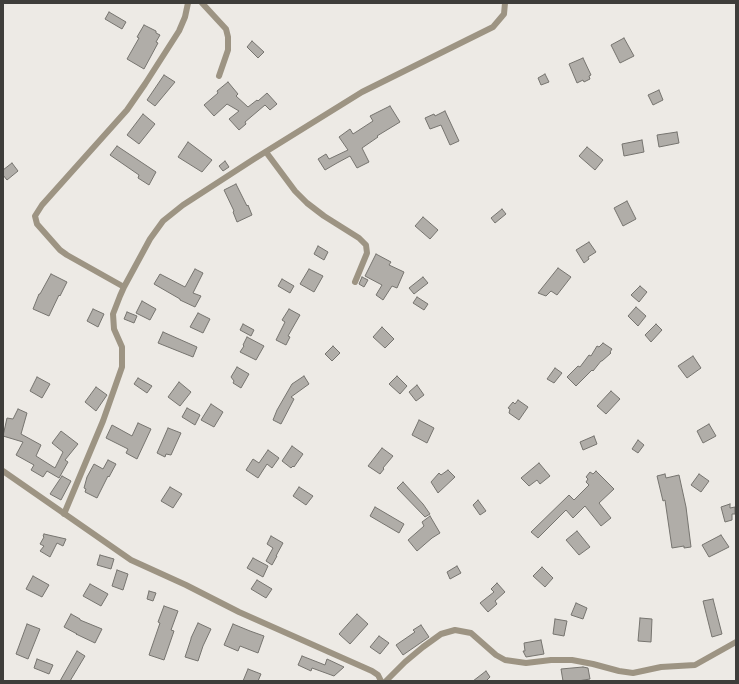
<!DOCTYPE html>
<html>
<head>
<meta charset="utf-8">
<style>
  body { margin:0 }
  #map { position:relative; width:739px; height:684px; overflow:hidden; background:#edeae5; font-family:"Exo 2",sans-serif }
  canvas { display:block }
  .frame { position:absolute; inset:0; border:4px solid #3e3d3a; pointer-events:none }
</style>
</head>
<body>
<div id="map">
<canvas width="739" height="684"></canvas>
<div class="frame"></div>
</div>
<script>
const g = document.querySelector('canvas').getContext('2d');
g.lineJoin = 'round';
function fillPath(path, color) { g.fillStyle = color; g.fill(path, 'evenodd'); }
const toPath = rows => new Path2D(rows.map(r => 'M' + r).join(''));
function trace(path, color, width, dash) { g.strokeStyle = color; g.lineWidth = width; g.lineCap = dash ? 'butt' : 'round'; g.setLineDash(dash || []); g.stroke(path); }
const building = toPath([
  [109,12,126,22,122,29,105,19,109,12],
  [144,25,156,31,156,33,160,35,156,42,158,43,144,69,127,59,139,38,137,37,144,25],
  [624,38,634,56,620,63,611,45,624,38],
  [252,41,264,52,258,58,247,47,252,41],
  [583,58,591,75,589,76,590,79,584,82,583,80,577,83,569,64,583,58],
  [545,74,549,82,541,85,538,78,545,74],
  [164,75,175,82,155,106,147,100,164,75],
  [228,82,238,94,236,96,248,107,257,100,258,101,267,93,277,104,270,110,265,105,245,122,246,124,239,130,229,119,239,111,227,104,214,116,204,105,218,93,217,91,228,82],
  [659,90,663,100,653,105,648,95,659,90],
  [390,106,400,122,377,136,378,137,362,148,369,162,357,168,350,156,337,163,325,170,318,159,326,154,329,159,348,150,339,137,350,129,353,134,373,121,370,116,390,106],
  [445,111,459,141,450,145,441,125,430,129,425,118,434,114,435,116,445,111],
  [143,114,155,124,139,144,127,135,143,114],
  [677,132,679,143,659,147,657,135,677,132],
  [642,140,644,152,624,156,622,144,642,140],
  [188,142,212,160,202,172,178,157,188,142],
  [117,146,156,172,149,185,138,178,139,175,110,155,117,146],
  [587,147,603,160,595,170,579,156,587,147],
  [225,161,229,167,223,171,219,166,225,161],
  [12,163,18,171,7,180,3,175,3,170,12,163],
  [236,184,247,206,248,205,252,215,237,222,233,212,234,211,224,190,236,184],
  [627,201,636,219,623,226,614,208,627,201],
  [502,209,506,214,495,223,491,218,502,209],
  [423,217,438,230,430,239,415,226,423,217],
  [589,242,596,252,588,257,589,259,584,263,576,250,589,242],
  [318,246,328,252,324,260,314,254,318,246],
  [376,254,391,262,389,265,404,272,397,288,392,286,383,300,376,295,382,285,365,276,376,254],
  [558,268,571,277,557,295,551,291,546,296,538,293,558,268],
  [195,269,203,273,193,293,201,296,195,307,180,300,180,299,154,284,160,274,185,287,195,269],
  [309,269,323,276,314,292,300,284,309,269],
  [51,274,67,282,60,296,59,295,49,316,33,309,39,294,40,294,51,274],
  [362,277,368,280,364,287,359,284,362,277],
  [423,277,428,283,414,294,409,288,423,277],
  [282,279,294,286,290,293,278,286,282,279],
  [640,286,647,292,639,302,631,295,640,286],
  [417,297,428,304,424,310,413,303,417,297],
  [142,301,156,309,150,320,136,313,142,301],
  [636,307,646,316,638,326,628,316,636,307],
  [93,309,104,314,98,327,87,321,93,309],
  [289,309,300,315,288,336,290,337,286,345,276,340,285,322,282,320,289,309],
  [127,312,137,316,134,323,124,319,127,312],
  [198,313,210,319,203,333,190,327,198,313],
  [243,324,254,330,251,336,240,330,243,324],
  [656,324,662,330,651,342,645,335,656,324],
  [382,327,394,339,385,348,373,337,382,327],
  [163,332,197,347,193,357,158,343,163,332],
  [247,337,264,346,256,360,240,352,244,346,243,345,247,337],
  [603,343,612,349,610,352,611,353,602,361,601,361,593,371,592,370,576,386,567,377,578,366,580,367,589,355,591,356,597,346,599,347,603,343],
  [333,346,340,353,332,361,325,354,333,346],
  [693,356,701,368,687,378,678,366,693,356],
  [237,367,249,374,241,388,233,383,234,381,231,377,237,367],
  [555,368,562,373,554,383,547,379,555,368],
  [304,376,309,384,291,397,294,399,281,424,273,420,277,410,292,384,304,376],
  [397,376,407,386,400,394,389,384,397,376],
  [37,377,50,384,42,398,30,391,37,377],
  [138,378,152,386,147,393,134,384,138,378],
  [179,382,191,392,180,406,168,397,179,382],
  [417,385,424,395,416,401,409,392,417,385],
  [96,387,107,395,96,411,85,402,96,387],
  [611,391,620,399,606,414,597,406,611,391],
  [518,400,528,407,519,420,509,413,510,409,508,408,513,402,515,404,518,400],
  [211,404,223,412,214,427,201,420,211,404],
  [187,408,200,415,195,425,182,417,187,408],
  [18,409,27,413,21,434,41,445,36,456,55,468,63,452,52,443,61,431,78,444,65,460,68,462,59,478,47,471,43,477,31,470,34,465,16,455,23,442,3,436,7,418,13,419,18,409],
  [419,420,434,428,427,443,412,435,419,420],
  [138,423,151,429,137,459,126,453,128,449,106,438,112,425,132,436,138,423],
  [709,424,716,436,703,443,697,431,709,424],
  [168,428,181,433,171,455,166,454,165,457,157,453,168,428],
  [594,436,597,444,583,450,580,442,594,436],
  [638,440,644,445,638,453,632,449,638,440],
  [292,446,303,454,294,467,293,466,291,468,282,461,292,446],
  [382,448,393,456,383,468,384,469,380,474,368,466,382,448],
  [268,450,279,458,272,468,267,464,258,478,246,470,253,459,259,463,268,450],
  [108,460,116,464,109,477,108,476,97,498,85,492,86,489,84,488,87,477,94,464,103,469,108,460],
  [539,463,550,476,540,484,537,480,529,486,521,478,539,463],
  [448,470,455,477,438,493,431,482,439,473,441,475,448,470],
  [596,471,614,489,599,503,611,518,601,526,585,506,573,518,566,510,538,538,531,532,569,495,574,500,589,485,586,482,588,479,586,477,590,472,593,474,596,471],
  [665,474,666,478,679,475,686,507,691,547,684,548,684,546,672,548,665,500,663,501,657,476,665,474],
  [699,474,709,481,701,492,691,485,699,474],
  [62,476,71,481,61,500,50,494,62,476],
  [403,482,423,504,430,514,425,517,397,488,403,482],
  [170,487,182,494,173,508,161,501,170,487],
  [299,487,313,496,306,505,293,496,299,487],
  [478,500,486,511,480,515,473,505,478,500],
  [730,504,730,508,735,507,735,514,732,514,732,520,725,522,721,507,730,504],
  [375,507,404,524,399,533,370,516,375,507],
  [430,516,440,533,432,538,417,551,408,540,424,526,422,522,430,516],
  [577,531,590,547,579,555,566,540,577,531],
  [44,534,66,539,63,546,57,543,50,557,40,551,44,546,40,544,44,537,43,536,44,534],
  [721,535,729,547,709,557,702,545,721,535],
  [271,536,283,543,276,556,277,556,272,565,266,561,273,548,267,544,271,536],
  [100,555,114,559,111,569,97,565,100,555],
  [253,558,268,566,263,577,247,568,253,558],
  [457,566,461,573,450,579,447,572,457,566],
  [542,567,553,578,545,587,533,576,542,567],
  [117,570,128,574,123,590,112,586,117,570],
  [33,576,49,585,42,597,26,589,33,576],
  [257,580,272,589,266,598,251,589,257,580],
  [497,583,505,592,495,601,497,604,488,612,480,603,494,592,491,589,497,583],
  [90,584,108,594,101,606,83,596,90,584],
  [149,591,156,593,153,601,147,599,149,591],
  [713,599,722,634,712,637,703,601,713,599],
  [576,603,587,608,583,619,571,615,576,603],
  [164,606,178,611,171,630,174,631,164,660,149,655,160,623,158,622,164,606],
  [71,614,80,619,80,620,102,629,95,643,76,634,77,634,64,627,71,614],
  [357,614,368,624,350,644,339,634,357,614],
  [640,618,652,619,651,642,638,641,640,618],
  [555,619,567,621,564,636,553,634,555,619],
  [198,623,211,629,203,646,198,661,185,657,191,639,191,638,198,623],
  [27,624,40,629,28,659,16,654,27,624],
  [233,624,250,631,264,636,258,653,240,646,238,651,224,645,233,624],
  [421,625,429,637,403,655,396,645,415,632,413,630,421,625],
  [379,636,389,643,380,654,370,647,379,636],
  [541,640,544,654,526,657,523,651,525,651,524,643,541,640],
  [77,651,85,656,70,681,60,681,77,651],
  [302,656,325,665,327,659,344,667,334,676,312,668,311,671,298,665,302,656],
  [37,659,53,665,49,674,34,668,37,659],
  [583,667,588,668,590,679,578,681,563,681,561,669,583,667],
  [248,669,261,674,258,681,243,681,248,669],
  [486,671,490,677,486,681,473,681,486,671]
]);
fillPath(building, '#b0ada8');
trace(building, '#76746f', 1);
trace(toPath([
  [202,3,226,29,228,37,228,50,219,76],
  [266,152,295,191,307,203,324,216,359,238,366,245,367,253,355,282],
  [124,287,67,255,60,250,37,224,35,216,42,205,127,110,145,84,179,31,185,17,188,3],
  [3,471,131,560,186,585,239,612,372,671,378,675,381,681],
  [64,514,103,421,122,367,122,347,114,329,113,314,120,296,124,287,150,239,163,221,183,205,254,159,362,92,493,27,504,14,505,3],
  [386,681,405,662,423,647,441,634,455,630,471,633,496,655,505,660,526,663,551,660,572,660,593,664,619,671,633,673,661,667,695,665,736,642]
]), '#9d9483', 6);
</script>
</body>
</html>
